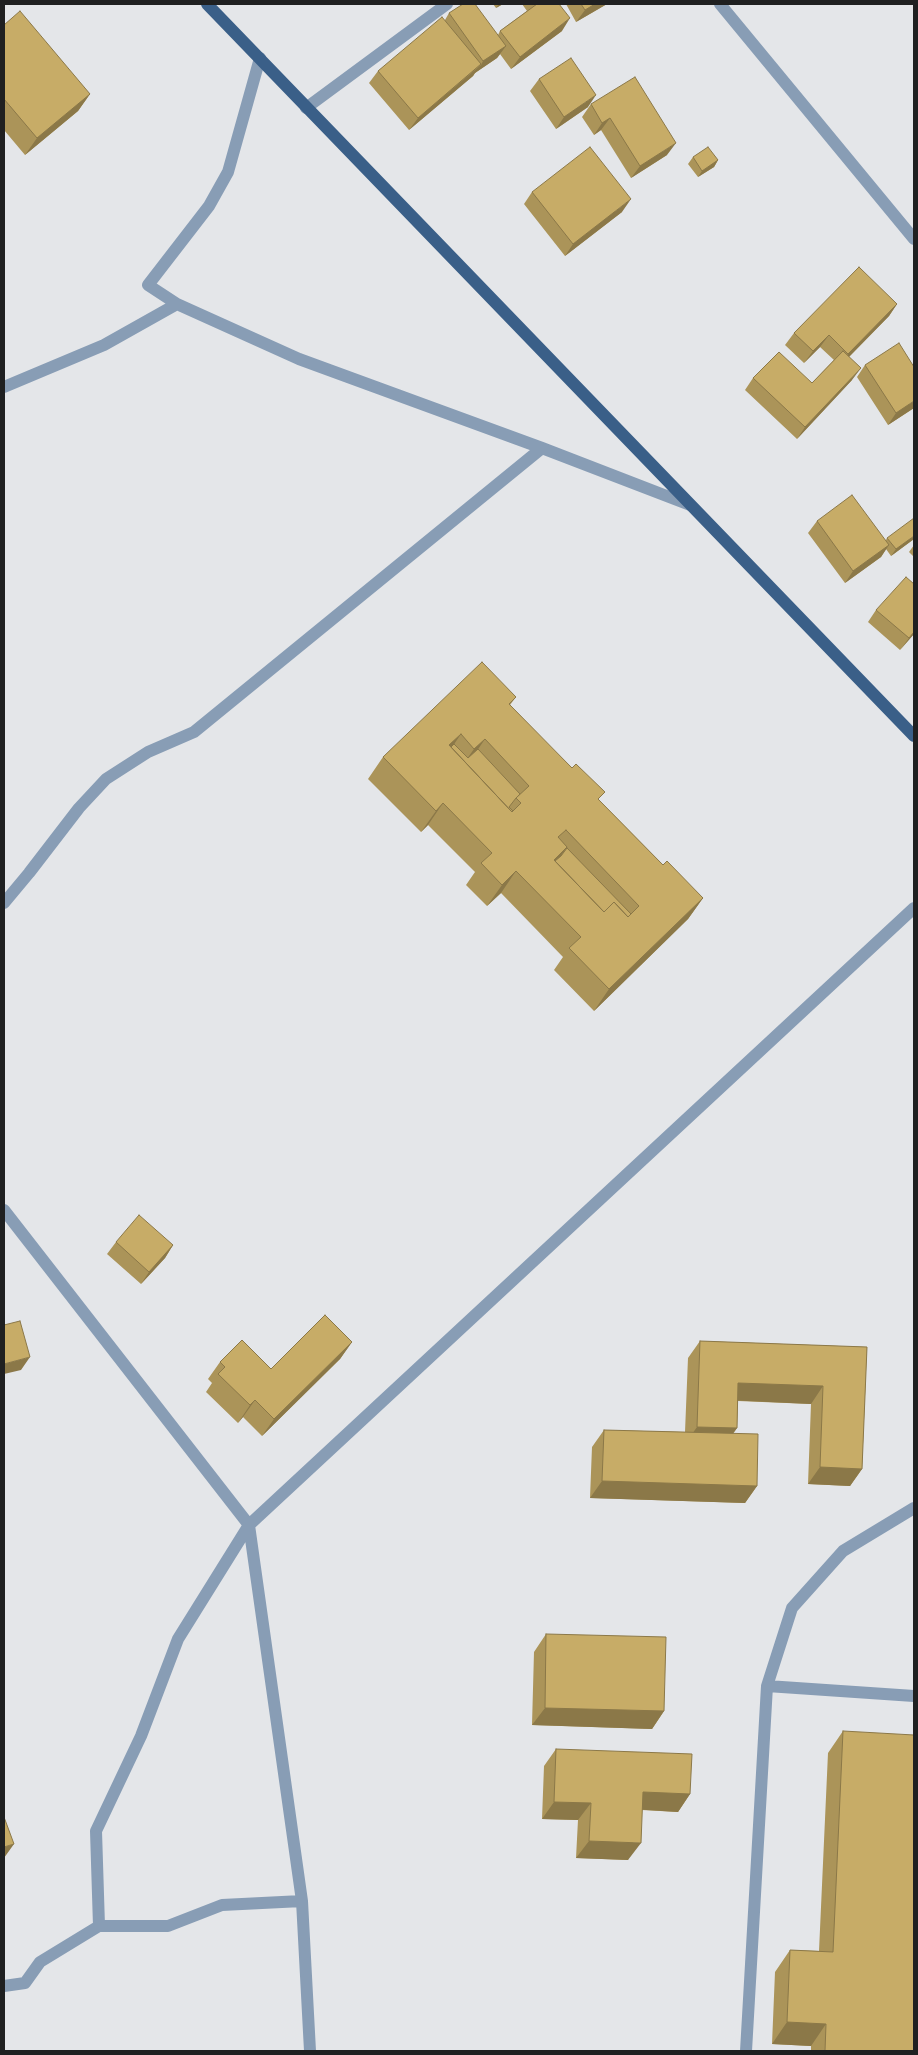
<!DOCTYPE html>
<html>
<head>
<meta charset="utf-8">
<style>
  body { margin:0 }
  #map { position:relative; width:918px; height:2055px; overflow:hidden; background:#e4e6e9; font-family:Lato,sans-serif }
  canvas { display:block }
  .frame { position:absolute; inset:0; border:5px solid #1f2021; pointer-events:none }
</style>
</head>
<body>
<div id="map">
<canvas width="918" height="2055"></canvas>
<div class="frame"></div>
</div>
<script>
const g = document.querySelector('canvas').getContext('2d');
g.lineJoin = 'round';
const toPath = rows => new Path2D(rows.map(r => 'M' + r).join(''));
function trace(path, color, width, dash) { g.strokeStyle = color; g.lineWidth = width; g.lineCap = dash ? 'butt' : 'round'; g.setLineDash(dash || []); g.stroke(path); }
function fillPath(path, color) { g.fillStyle = color; g.fill(path, 'evenodd'); }
trace(toPath([
  [720,4,914,239],
  [306,108,447,4],
  [177,304,148,285,209,206,228,172,260,58],
  [4,387,104,345,177,304,299,359,542,448,690,505],
  [4,903,29,873,79,808,106,779,148,752,194,732,542,448],
  [4,1210,249,1525,302,1901,310,2051],
  [767,1686,914,1696],
  [302,1901,222,1905,168,1926,99,1926,96,1831,141,1736,178,1639,249,1525,914,908],
  [4,1986,25,1983,40,1962,99,1926],
  [746,2051,767,1686,792,1608,843,1551,914,1508]
]), '#889db5', 12);
trace(toPath([
  [207,4,914,736]
]), '#3a5f88', 12);
fillPath(toPath([
  [493,4,503,4,496,8],
  [522,4,559,4,562,31,511,69,500,54,497,58,475,73,473,76,409,130,369,83,378,71,445,20,449,13,498,35,500,31,527,11],
  [566,4,607,4,576,22],
  [4,25,90,94,78,111,25,155,4,130],
  [539,79,588,107,556,129,530,91],
  [591,104,667,155,631,178,601,130,594,135,582,117],
  [693,157,718,160,714,167,698,177,688,164],
  [532,192,622,212,565,256,524,204],
  [897,304,889,316,849,357,852,380,797,439,745,390,753,378,812,383,834,360,820,347,804,363,785,345,794,333],
  [865,365,914,408,888,425,857,377],
  [817,521,886,540,887,538,914,539,891,556,886,549,881,557,845,583,808,533],
  [914,545,914,557,909,552],
  [876,610,914,634,900,650,868,622],
  [516,697,510,705,599,800,663,865,703,898,688,919,594,1011,554,970,563,957,501,893,487,906,466,885,475,872,428,825,421,832,368,779,383,757],
  [116,1242,173,1245,165,1258,141,1284,107,1254],
  [700,1341,867,1347,862,1469,850,1486,808,1484,811,1404,738,1401,737,1428,733,1434,757,1486,745,1503,590,1498,592,1447,604,1430,685,1432,688,1358],
  [352,1342,340,1359,262,1436,243,1417,238,1423,206,1392,212,1383,208,1379,220,1362,271,1369],
  [546,1634,664,1711,652,1729,532,1725,534,1652],
  [843,1731,914,2051,811,2051,811,2046,772,2044,775,1972,790,1950,819,1951,828,1753],
  [556,1749,690,1794,678,1812,642,1810,628,1860,576,1858,578,1820,542,1819,544,1766]
]), '#ab9459');
fillPath(toPath([
  [499,4,503,4,496,8],
  [595,4,607,4,576,22,585,10],
  [570,18,562,31,511,69,520,57],
  [506,46,497,58,475,73,473,76,409,130,418,118,481,65,483,61],
  [90,94,78,111,25,155,37,138],
  [596,95,588,107,556,129,564,117],
  [610,118,601,130,594,135,602,123],
  [676,143,667,155,631,178,640,166],
  [718,160,714,167,698,177,702,171],
  [631,199,622,212,565,256,573,244],
  [897,304,889,316,840,366,848,354],
  [829,335,820,347,804,363,813,351],
  [861,368,852,380,797,439,805,427],
  [914,401,914,408,888,425,896,413],
  [914,536,914,539,891,556,896,549],
  [889,545,881,557,845,583,853,571],
  [914,632,914,634,900,650,909,638],
  [461,734,446,756,449,745],
  [485,739,470,761,459,770,474,749],
  [443,803,428,825,421,832,436,811],
  [567,847,552,869,554,860],
  [516,871,501,893,487,906,502,885],
  [703,898,688,919,594,1011,609,989],
  [173,1245,165,1258,141,1284,149,1272],
  [352,1342,340,1359,262,1436,274,1419],
  [30,1357,21,1370,4,1374,4,1364],
  [738,1383,823,1386,811,1404,726,1400],
  [255,1400,243,1417,238,1423,250,1405],
  [697,1427,737,1428,724,1445,685,1444],
  [820,1467,862,1469,850,1486,808,1484],
  [602,1481,757,1486,745,1503,590,1498],
  [545,1708,664,1711,652,1729,532,1725],
  [643,1792,690,1794,678,1812,631,1809],
  [554,1802,591,1803,578,1820,542,1819],
  [589,1841,641,1843,628,1860,576,1858],
  [14,1844,4,1858,4,1847],
  [787,2022,826,2024,811,2046,772,2044]
]), '#8b7848');
const building = toPath([
  [463,4,475,4,506,46,483,61,449,13,463,4],
  [537,4,559,4,570,18,520,57,500,31,537,4],
  [581,4,595,4,585,10,581,4],
  [20,11,90,94,37,138,4,99,4,25,20,11],
  [442,17,481,64,418,118,378,71,442,17],
  [571,58,596,95,564,117,539,79,571,58],
  [635,77,676,143,640,166,610,118,602,123,591,104,635,77],
  [590,147,631,199,573,244,532,192,590,147],
  [708,147,718,160,702,171,693,157,708,147],
  [859,267,897,304,848,354,829,335,813,351,794,333,859,267],
  [899,343,914,367,914,401,896,413,865,365,899,343],
  [843,351,861,368,805,427,753,378,779,352,812,383,843,351],
  [852,495,889,545,853,571,817,521,852,495],
  [914,518,914,536,896,549,887,538,914,518],
  [906,577,914,584,914,632,909,638,876,610,906,577],
  [482,662,516,697,509,704,572,768,576,764,605,792,598,799,663,865,667,861,703,898,609,989,569,948,581,937,516,871,502,885,481,863,492,853,443,803,436,811,383,757,482,662],
  [461,734,474,749,485,739,529,786,516,798,521,803,512,812,449,745,461,734],
  [566,830,639,906,628,917,614,902,604,912,554,860,567,847,558,837,566,830],
  [454,744,468,758,478,749,520,794,516,798,509,807,513,811,512,812,451,747,454,744],
  [567,848,631,914,628,917,614,902,604,912,555,861,561,856,567,848],
  [139,1215,173,1245,149,1272,116,1242,139,1215],
  [325,1315,352,1342,274,1419,255,1400,250,1405,218,1374,225,1367,220,1362,242,1340,271,1369,325,1315],
  [20,1321,30,1357,4,1364,4,1325,20,1321],
  [700,1341,867,1347,862,1469,820,1467,823,1386,738,1383,737,1428,697,1427,700,1341],
  [604,1430,758,1434,757,1486,602,1481,604,1430],
  [546,1634,666,1637,664,1711,545,1708,546,1634],
  [843,1731,914,1735,914,2051,825,2051,826,2024,787,2022,790,1950,833,1952,843,1731],
  [556,1749,692,1754,690,1794,643,1792,641,1843,589,1841,591,1803,554,1802,556,1749],
  [4,1817,14,1844,4,1847,4,1817]
]);
fillPath(building, '#c7ac67');
trace(building, '#8b7848', 1);
</script>
</body>
</html>
